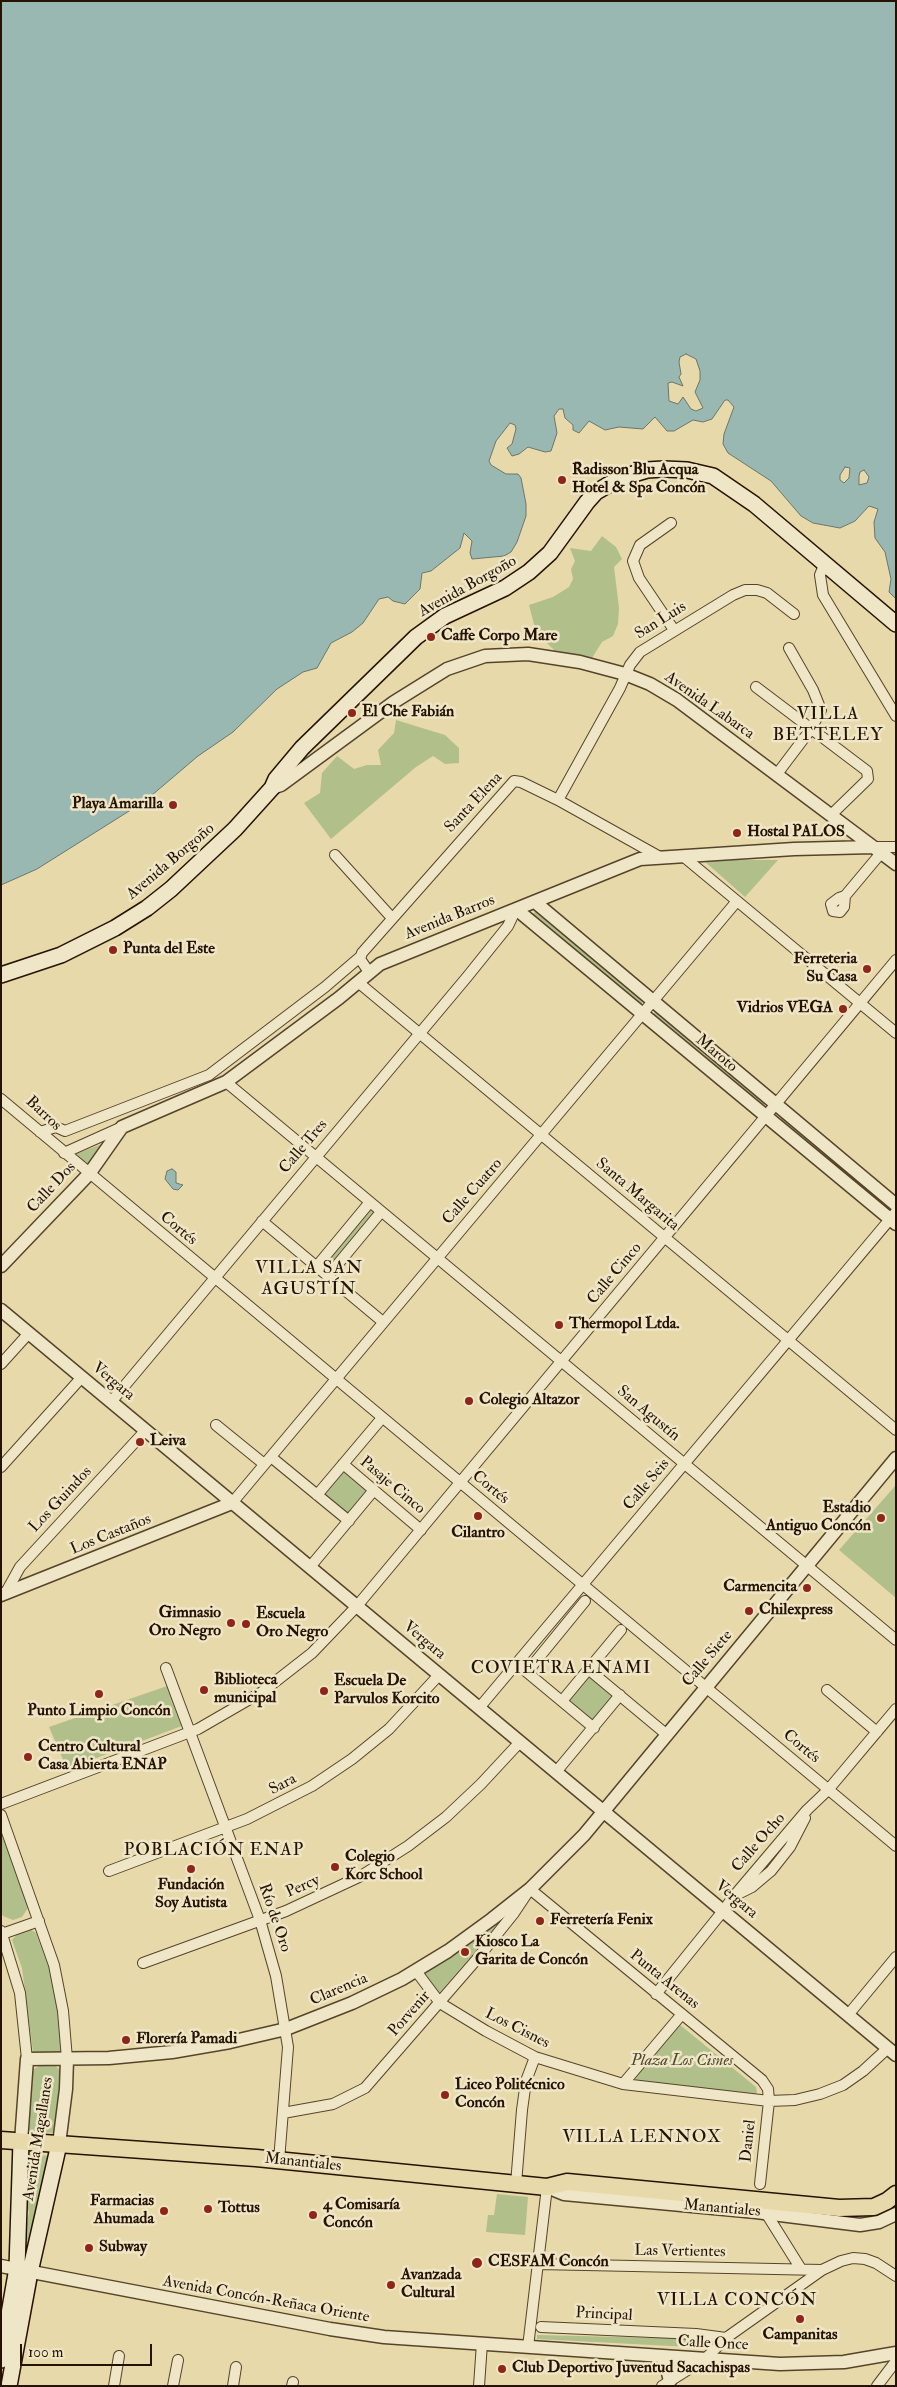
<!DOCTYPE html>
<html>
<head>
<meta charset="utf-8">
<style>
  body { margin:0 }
  #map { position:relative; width:897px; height:2387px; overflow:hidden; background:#e7d9a9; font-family:"IM FELL Double Pica",serif }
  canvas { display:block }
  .frame { position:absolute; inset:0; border:2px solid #251300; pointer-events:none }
  .scale { position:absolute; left:20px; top:2344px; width:132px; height:22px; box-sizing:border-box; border:2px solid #251300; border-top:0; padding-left:6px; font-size:15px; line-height:18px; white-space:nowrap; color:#251300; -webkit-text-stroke:4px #efe6c7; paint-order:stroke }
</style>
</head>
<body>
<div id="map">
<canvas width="897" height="2387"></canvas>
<div class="frame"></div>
<div class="scale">100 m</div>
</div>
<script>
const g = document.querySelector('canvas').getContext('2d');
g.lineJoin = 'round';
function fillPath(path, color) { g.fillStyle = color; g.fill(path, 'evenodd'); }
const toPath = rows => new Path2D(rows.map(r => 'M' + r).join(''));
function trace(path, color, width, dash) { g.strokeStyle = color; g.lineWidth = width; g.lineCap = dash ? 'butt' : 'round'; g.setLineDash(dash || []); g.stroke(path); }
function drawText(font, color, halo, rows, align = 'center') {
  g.font = font + ' "IM FELL Double Pica",serif'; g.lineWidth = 5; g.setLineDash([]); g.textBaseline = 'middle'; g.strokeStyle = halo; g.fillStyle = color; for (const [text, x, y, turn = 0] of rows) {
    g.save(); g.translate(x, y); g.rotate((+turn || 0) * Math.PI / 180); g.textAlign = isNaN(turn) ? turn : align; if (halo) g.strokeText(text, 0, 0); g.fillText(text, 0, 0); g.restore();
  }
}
fillPath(toPath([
  [602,536,616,547,622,559,614,567,619,608,618,624,613,636,602,642,592,658,575,657,555,651,536,632,529,605,553,597,569,587,573,579,571,569,575,561,570,548,591,551],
  [396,720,445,735,459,748,459,763,445,764,433,756,416,767,331,839,304,803,320,793,322,773,337,756,354,769,367,765,381,765,378,750,394,733],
  [703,860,778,860,745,897],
  [539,910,646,999,639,1007,528,916],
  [659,1010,764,1098,764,1104,758,1105,653,1019,654,1013],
  [786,1117,889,1204,887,1208,883,1208,781,1124,781,1119],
  [102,1144,87,1166,76,1154],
  [369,1207,377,1214,329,1272,321,1266],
  [344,1470,368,1491,348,1516,322,1495],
  [895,1486,896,1487,896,1598,839,1550],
  [589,1674,614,1696,594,1721,567,1700],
  [167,1686,182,1726,67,1769,49,1727],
  [1,1833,28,1908,22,1917,13,1920,3,1916,1,1912],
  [500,1923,439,1993,422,1970],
  [30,1929,36,1933,50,1971,61,2023,64,2053,49,2054,33,2052,22,1968,12,1940,19,1932],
  [679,2024,756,2087,757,2093,754,2097,637,2084,634,2076],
  [53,2063,64,2075,57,2133,29,2132,32,2070,43,2064],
  [25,2154,52,2156,33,2225,25,2263,20,2263,29,2212,23,2195],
  [497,2194,528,2197,525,2235,486,2232,488,2215,494,2215],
  [537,2335,705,2339,701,2344,690,2347,537,2339]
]), '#b1c08b');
const water = toPath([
  [1,1,896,1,896,599,889,592,891,579,885,552,875,538,874,522,878,509,869,506,855,521,840,528,813,523,801,516,771,481,728,453,723,444,724,434,734,407,728,400,725,400,712,419,703,422,693,420,674,431,667,431,655,417,643,429,619,427,605,430,589,421,579,433,573,430,573,425,565,418,563,409,559,409,554,416,557,433,551,451,545,452,528,447,519,454,512,456,507,448,512,444,516,429,515,425,510,423,496,441,489,461,491,465,506,474,518,474,521,478,526,504,526,516,517,542,511,552,504,556,472,559,470,553,472,541,464,533,460,548,431,571,422,573,420,589,405,604,393,601,388,597,379,599,363,623,352,632,331,643,317,668,303,672,277,689,233,732,198,756,145,801,37,869,1,885,1,1],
  [686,354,696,359,700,371,700,380,695,392,703,408,696,411,691,409,683,397,678,404,669,401,668,383,672,382,683,386,679,377,681,374,679,362,680,357,686,354],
  [845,467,850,468,849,478,844,483,840,480,840,475,845,467],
  [864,470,869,477,867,483,859,485,859,476,860,472,864,470],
  [172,1169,176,1172,176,1183,183,1185,178,1190,173,1189,165,1179,167,1171,172,1169]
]);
fillPath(water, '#9ab8b2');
trace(water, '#6b766b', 1);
const minor = toPath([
  [671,523,640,545,633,561,639,578,674,630],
  [824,565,820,575,823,595,896,716],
  [756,687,867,771,868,779,831,815],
  [777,774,811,729,821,710,813,690,789,648],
  [558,800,620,688,630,665,640,652,733,595,745,590,757,590,767,593,794,614],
  [873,847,896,847],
  [335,855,392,918],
  [684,857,896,1033],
  [845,896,844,907,840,912,833,911,831,904,839,898,845,896,881,853],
  [369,972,360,959,362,953,514,781,521,782,558,800,660,857],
  [359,983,896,1430],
  [226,1082,896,1640],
  [1,1099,896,1846],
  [40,1132,56,1127,65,1131,209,1075,325,987,360,957],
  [64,1153,122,1127],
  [262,1221,383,1322],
  [317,1266,370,1202],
  [328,1276,381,1212],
  [1,1364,29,1333],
  [111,1402,467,977,508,926,516,909],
  [216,1425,264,1464],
  [271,1457,349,1521],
  [343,1464,421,1530],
  [1,1467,82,1377],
  [317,1495,382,1418],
  [232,1503,737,901],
  [310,1567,374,1490],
  [5,1594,20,1567,146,1430],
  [517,1664,594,1728],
  [166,1668,260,1920,276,1976,288,2047,279,2161],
  [588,1669,666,1734],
  [527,1672,585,1601],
  [827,1690,877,1732],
  [562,1701,621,1630],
  [479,1708,896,1212],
  [556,1772,620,1695],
  [1,1804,198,1729,262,1692,312,1653,357,1606,896,960],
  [1,1815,54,1965,63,2011,67,2059],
  [109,1871,247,1819,312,1786,352,1759,389,1729,439,1675],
  [736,1895,752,1887,771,1871,790,1847,805,1818],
  [1,1931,20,1993,27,2059],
  [2,1934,39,1921],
  [143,1963,286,1911,361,1876,408,1846,446,1817,481,1784,520,1742],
  [416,1971,440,2003,486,2031,535,2057,623,2084,769,2101,795,2100,820,2094,843,2085,863,2071,888,2048],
  [656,1994,723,1911,734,1896,807,1810,828,1790,896,1709],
  [848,2015,896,1957],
  [623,2084,682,2014],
  [283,2113,333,2104,365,2088,477,1959,514,1913,530,1889,762,2080,768,2089,769,2101,760,2184],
  [516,2184,522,2110,526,2081,535,2057],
  [766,2213,801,2269],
  [538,2264,822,2270],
  [541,2327,696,2334,726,2338],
  [528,2347,547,2187],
  [114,2386,119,2356],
  [173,2386,178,2360],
  [233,2386,236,2367],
  [292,2386,293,2382],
  [479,2386,482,2343],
  [662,2386,705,2359,726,2338,822,2270,841,2261,853,2258,865,2259,876,2263,896,2276],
  [877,2386,896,2361]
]);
const tertiary = toPath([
  [272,788,281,785,394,702,447,669,485,656,528,654,580,662,625,674,650,684,677,700,896,864],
  [535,902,896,1205],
  [516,909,896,1224],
  [1,1266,89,1174,122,1127,226,1082,339,998,380,964,640,859,794,849,873,847],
  [1,1310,896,2055],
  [1,1595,232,1503],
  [21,2142,27,2059,109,2058,172,2052,230,2042,286,2029,352,2003,402,1979,448,1951,492,1919,530,1889,584,1835,896,1458],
  [59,2144,66,2089,67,2059],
  [547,2187,564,2194,756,2212,860,2225,879,2222,896,2214],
  [1,2266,330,2329,384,2337,780,2364,844,2362,896,2353],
  [661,2357,665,2361,670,2381]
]);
const secondary = toPath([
  [1,975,61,955,115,928,147,908,171,889,235,829,272,788,276,779,302,748,416,637,445,616,505,588,529,572,550,553,587,502,596,492,620,478,647,470,664,469,687,470,713,476,754,504,896,624],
  [1,2360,17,2268,21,2142],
  [9,2386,30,2272,59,2144]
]);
const primary = toPath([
  [1,2140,256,2158,547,2187,567,2182,839,2208,874,2207,887,2201,896,2194]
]);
trace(minor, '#56442a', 12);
trace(tertiary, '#56442a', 15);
trace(secondary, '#251300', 18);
trace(primary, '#251300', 19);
trace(minor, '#efe6c7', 10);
trace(tertiary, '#efe6c7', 12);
trace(secondary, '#efe6c7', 15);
trace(primary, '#e7d9a9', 16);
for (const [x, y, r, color] of [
  [562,480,5,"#8f2418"],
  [431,637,5,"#8f2418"],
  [352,713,5,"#8f2418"],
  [173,805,5,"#8f2418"],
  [737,833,5,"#8f2418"],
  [113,950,5,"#8f2418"],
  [867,969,5,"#8f2418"],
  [843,1009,5,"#8f2418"],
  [559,1325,5,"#8f2418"],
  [469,1401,5,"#8f2418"],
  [140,1442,5,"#8f2418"],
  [478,1516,5,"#8f2418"],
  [881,1518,5,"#8f2418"],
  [807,1588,5,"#8f2418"],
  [749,1611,5,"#8f2418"],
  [231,1623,5,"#8f2418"],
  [246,1624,5,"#8f2418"],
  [204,1690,5,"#8f2418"],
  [324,1691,5,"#8f2418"],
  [99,1694,5,"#8f2418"],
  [28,1757,5,"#8f2418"],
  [335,1867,5,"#8f2418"],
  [191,1869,5,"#8f2418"],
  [540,1921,5,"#8f2418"],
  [465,1952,5,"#8f2418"],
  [126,2040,5,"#8f2418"],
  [445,2095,5,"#8f2418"],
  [208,2209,5,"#8f2418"],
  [164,2211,5,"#8f2418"],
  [313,2215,5,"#8f2418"],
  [89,2248,5,"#8f2418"],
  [477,2263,6,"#8f2418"],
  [391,2285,5,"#8f2418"],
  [800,2319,5,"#8f2418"],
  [502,2369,5,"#8f2418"]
]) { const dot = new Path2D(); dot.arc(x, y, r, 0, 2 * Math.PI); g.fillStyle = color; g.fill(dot); trace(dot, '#efe6c7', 2); }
drawText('bold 16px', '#251300', '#efe6c7', [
  ["Radisson Blu Acqua",572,471],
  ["Hotel & Spa Concón",572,489],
  ["Caffe Corpo Mare",441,637],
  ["El Che Fabián",362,713],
  ["Playa Amarilla",163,805,"right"],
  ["Hostal PALOS",747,833],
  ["Punta del Este",123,950],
  ["Ferreteria",857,960,"right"],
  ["Su Casa",857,978,"right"],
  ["Vidrios VEGA",833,1009,"right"],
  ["Thermopol Ltda.",569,1325],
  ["Colegio Altazor",479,1401],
  ["Leiva",150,1442],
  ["Estadio",871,1509,"right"],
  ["Antiguo Concón",871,1527,"right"],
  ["Cilantro",478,1534,"center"],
  ["Carmencita",797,1588,"right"],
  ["Chilexpress",759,1611],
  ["Gimnasio",221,1614,"right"],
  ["Oro Negro",221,1632,"right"],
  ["Escuela",256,1615],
  ["Oro Negro",256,1633],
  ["Biblioteca",214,1681],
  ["municipal",214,1699],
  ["Escuela De",334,1682],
  ["Parvulos Korcito",334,1700],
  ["Punto Limpio Concón",99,1712,"center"],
  ["Centro Cultural",38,1748],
  ["Casa Abierta ENAP",38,1766],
  ["Colegio",345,1858],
  ["Korc School",345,1876],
  ["Fundación",191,1886,"center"],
  ["Soy Autista",191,1904,"center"],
  ["Ferretería Fenix",550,1921],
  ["Kiosco La",475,1943],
  ["Garita de Concón",475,1961],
  ["Florería Pamadi",136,2040],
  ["Liceo Politécnico",455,2086],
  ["Concón",455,2104],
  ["Farmacias",154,2202,"right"],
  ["Ahumada",154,2220,"right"],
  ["4 Comisaría",323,2206],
  ["Concón",323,2224],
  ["Tottus",218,2209],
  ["Subway",99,2248],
  ["CESFAM Concón",488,2263],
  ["Avanzada",401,2276],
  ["Cultural",401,2294],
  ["Campanitas",800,2336,"center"],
  ["Club Deportivo Juventud Sacachispas",512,2369]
], 'left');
drawText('16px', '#251300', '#efe6c7', [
  ["Avenida Borgoño",468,587,-29],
  ["San Luis",661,621,-32],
  ["Avenida Labarca",709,706,35],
  ["Santa Elena",474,803,-47],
  ["Avenida Borgoño",171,862,-40],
  ["Avenida Barros",450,918,-22],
  ["Maroto",716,1054,40],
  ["Barros",43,1114,43],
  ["Calle Tres",304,1147,-50],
  ["Calle Dos",52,1188,-47],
  ["Calle Cuatro",473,1192,-49],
  ["Santa Margarita",637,1195,40],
  ["Cortés",178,1229,40],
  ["Calle Cinco",615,1274,-50],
  ["Vergara",113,1382,40],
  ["San Agustín",648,1414,40],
  ["Calle Seis",647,1485,-50],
  ["Pasaje Cinco",392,1486,40],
  ["Cortés",490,1488,40],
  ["Los Guindos",61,1500,-47],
  ["Los Castaños",111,1535,-22],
  ["Vergara",424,1641,40],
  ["Calle Siete",708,1659,-50],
  ["Cortés",801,1747,40],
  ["Sara",283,1785,-28],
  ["Calle Ocho",759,1843,-49],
  ["Percy",303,1887,-23],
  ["Vergara",736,1900,40],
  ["Río de Oro",274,1918,71],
  ["Punta Arenas",664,1980,39],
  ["Clarencia",339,1990,-23],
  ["Porvenir",410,2014,-49],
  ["Los Cisnes",517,2029,27],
  ["Avenida Magallanes",39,2139,-81],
  ["Daniel",749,2141,-84],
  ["Manantiales",303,2163,6],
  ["Manantiales",722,2209,5],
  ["Las Vertientes",680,2252,1],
  ["Avenida Concón-Reñaca Oriente",266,2300,10],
  ["Principal",604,2315,3],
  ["Calle Once",713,2344,3]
]);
drawText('italic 16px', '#4f472a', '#efe6c7', [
  ["Plaza Los Cisnes",682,2062]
]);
g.letterSpacing = '1px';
drawText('18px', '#251300', '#efe6c7', [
  ["VILLA",828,715],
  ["BETTELEY",828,736],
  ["VILLA SAN",309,1269],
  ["AGUSTÍN",309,1290],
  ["COVIETRA ENAMI",561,1669],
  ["POBLACIÓN ENAP",214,1851],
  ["VILLA LENNOX",642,2138],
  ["VILLA CONCÓN",737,2301]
]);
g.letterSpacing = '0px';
</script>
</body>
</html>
